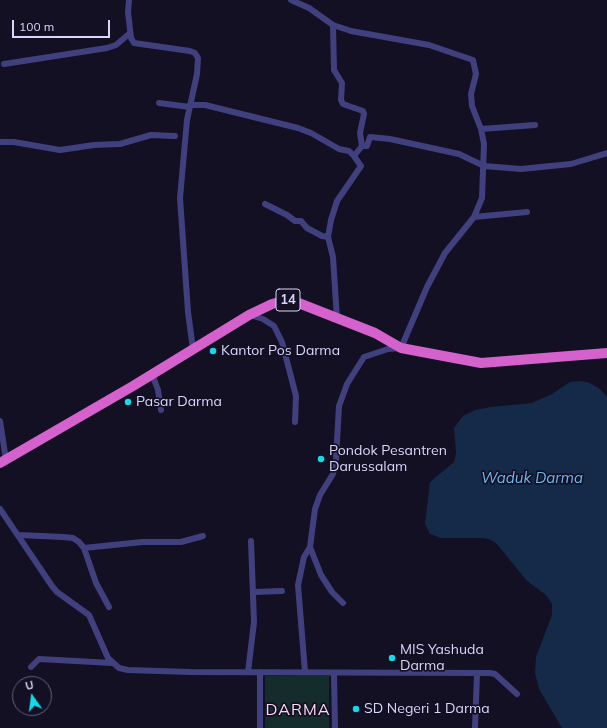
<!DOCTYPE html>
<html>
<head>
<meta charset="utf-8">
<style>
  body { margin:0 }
  #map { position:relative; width:607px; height:728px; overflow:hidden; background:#131023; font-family:Mulish,sans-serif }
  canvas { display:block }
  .north { position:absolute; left:12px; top:676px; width:40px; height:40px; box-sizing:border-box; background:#131023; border:1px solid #625f79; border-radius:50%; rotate:346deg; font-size:11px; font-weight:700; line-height:16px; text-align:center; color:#d9d6fb }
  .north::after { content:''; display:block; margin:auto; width:14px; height:18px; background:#15d8e8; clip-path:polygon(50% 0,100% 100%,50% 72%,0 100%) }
  .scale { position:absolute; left:12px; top:20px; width:98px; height:18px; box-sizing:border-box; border:2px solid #d9d6fb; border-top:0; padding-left:5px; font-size:12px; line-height:14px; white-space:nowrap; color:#d9d6fb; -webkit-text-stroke:3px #131023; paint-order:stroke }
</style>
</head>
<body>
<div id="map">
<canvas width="607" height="728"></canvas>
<div class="north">U</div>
<div class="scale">100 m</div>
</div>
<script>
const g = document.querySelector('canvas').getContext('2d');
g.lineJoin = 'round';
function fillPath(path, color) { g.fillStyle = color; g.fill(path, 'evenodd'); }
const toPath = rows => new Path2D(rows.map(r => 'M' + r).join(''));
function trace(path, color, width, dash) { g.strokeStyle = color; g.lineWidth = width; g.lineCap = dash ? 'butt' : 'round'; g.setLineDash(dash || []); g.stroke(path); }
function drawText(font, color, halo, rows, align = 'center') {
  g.font = font + ' Mulish,sans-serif'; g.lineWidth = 3.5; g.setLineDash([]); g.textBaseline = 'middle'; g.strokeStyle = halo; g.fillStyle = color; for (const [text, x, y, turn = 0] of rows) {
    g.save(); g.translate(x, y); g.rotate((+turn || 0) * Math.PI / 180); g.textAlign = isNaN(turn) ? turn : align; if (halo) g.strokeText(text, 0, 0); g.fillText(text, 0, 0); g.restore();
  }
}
fillPath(toPath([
  [265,676,329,676,329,728,265,728]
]), '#142c2b');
fillPath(toPath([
  [581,381,590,383,600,389,607,397,607,728,562,728,539,689,535,673,536,657,552,615,552,604,546,595,527,581,497,544,491,540,484,538,441,538,430,534,425,524,430,482,454,462,456,453,454,428,463,416,475,410,491,407,532,403,552,394,570,382]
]), '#152a49');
trace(toPath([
  [129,0,128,12,131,38,134,43,190,51,195,53,198,58,197,74,187,120,180,198,188,312,193,349],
  [291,0,309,8,333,25,351,31,429,45,473,60,476,74,471,94,472,106,481,129,484,144,482,198,474,217,445,253,427,287,401,348,388,349,364,357,347,384,339,406,336,459,333,474,320,495,315,509,310,547,304,557,298,585,305,672],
  [333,25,334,70,342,83,341,100,343,104,363,111,364,114,360,133,362,146],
  [4,64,107,48,116,45,130,33],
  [159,103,190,107],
  [190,105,205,105,298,128,311,133,339,149,349,151,354,156],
  [481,129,535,125],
  [0,142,14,142,60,150,94,145,120,144,151,135,175,136],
  [265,204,287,215,295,221,301,221,307,228,322,236,328,237],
  [474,217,527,212],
  [250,315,263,319,274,326,282,342,296,396,295,422],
  [337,319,333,257,328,237,331,220,337,201,361,166,354,156,362,146,367,146,370,137,390,139,459,154,484,166,521,169,571,164,607,153],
  [152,374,158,390,161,410],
  [0,421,6,460],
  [0,509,52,586,57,592,89,615,108,658,119,668,128,670,190,672,490,673,495,674,517,694],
  [19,535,63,537,73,538,79,542,84,548,96,583,109,607],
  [310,547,321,575,332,592,343,603],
  [84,548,142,542,181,542,203,536],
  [254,592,282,591],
  [31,667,39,659,112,663],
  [248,672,254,622,251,541],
  [260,672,260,728],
  [334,673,335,728],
  [475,728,477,674]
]), '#41407e', 6);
trace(toPath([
  [0,463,133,386,249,315,272,304,287,300,296,302,375,333,401,348,481,363,607,353]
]), '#d562cc', 10);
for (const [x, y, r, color] of [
  [213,351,4,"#15d8e8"],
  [128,402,4,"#15d8e8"],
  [321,459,4,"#15d8e8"],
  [392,658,4,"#15d8e8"],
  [356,709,4,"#15d8e8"]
]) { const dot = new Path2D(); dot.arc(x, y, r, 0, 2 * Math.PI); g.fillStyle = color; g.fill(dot); trace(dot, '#131023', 1.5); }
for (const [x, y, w] of [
  [288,300,24]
]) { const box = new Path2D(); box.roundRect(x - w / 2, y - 11, w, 22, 3); g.fillStyle = '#131023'; g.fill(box); trace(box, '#d9d6fb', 1); }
drawText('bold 13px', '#d9d6fb', null, [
  ["14",288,300]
]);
drawText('14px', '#d9d6fb', '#131023', [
  ["Kantor Pos Darma",221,351],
  ["Pasar Darma",136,402],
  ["Pondok Pesantren",329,451],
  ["Darussalam",329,467],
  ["MIS Yashuda",400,650],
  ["Darma",400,666],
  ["SD Negeri 1 Darma",364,709]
], 'left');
drawText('italic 15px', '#6eb8f2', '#131023', [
  ["Waduk Darma",532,478]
]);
g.letterSpacing = '1px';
drawText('16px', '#fbd8ef', '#131023', [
  ["DARMA",298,710]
]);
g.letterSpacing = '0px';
</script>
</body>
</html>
